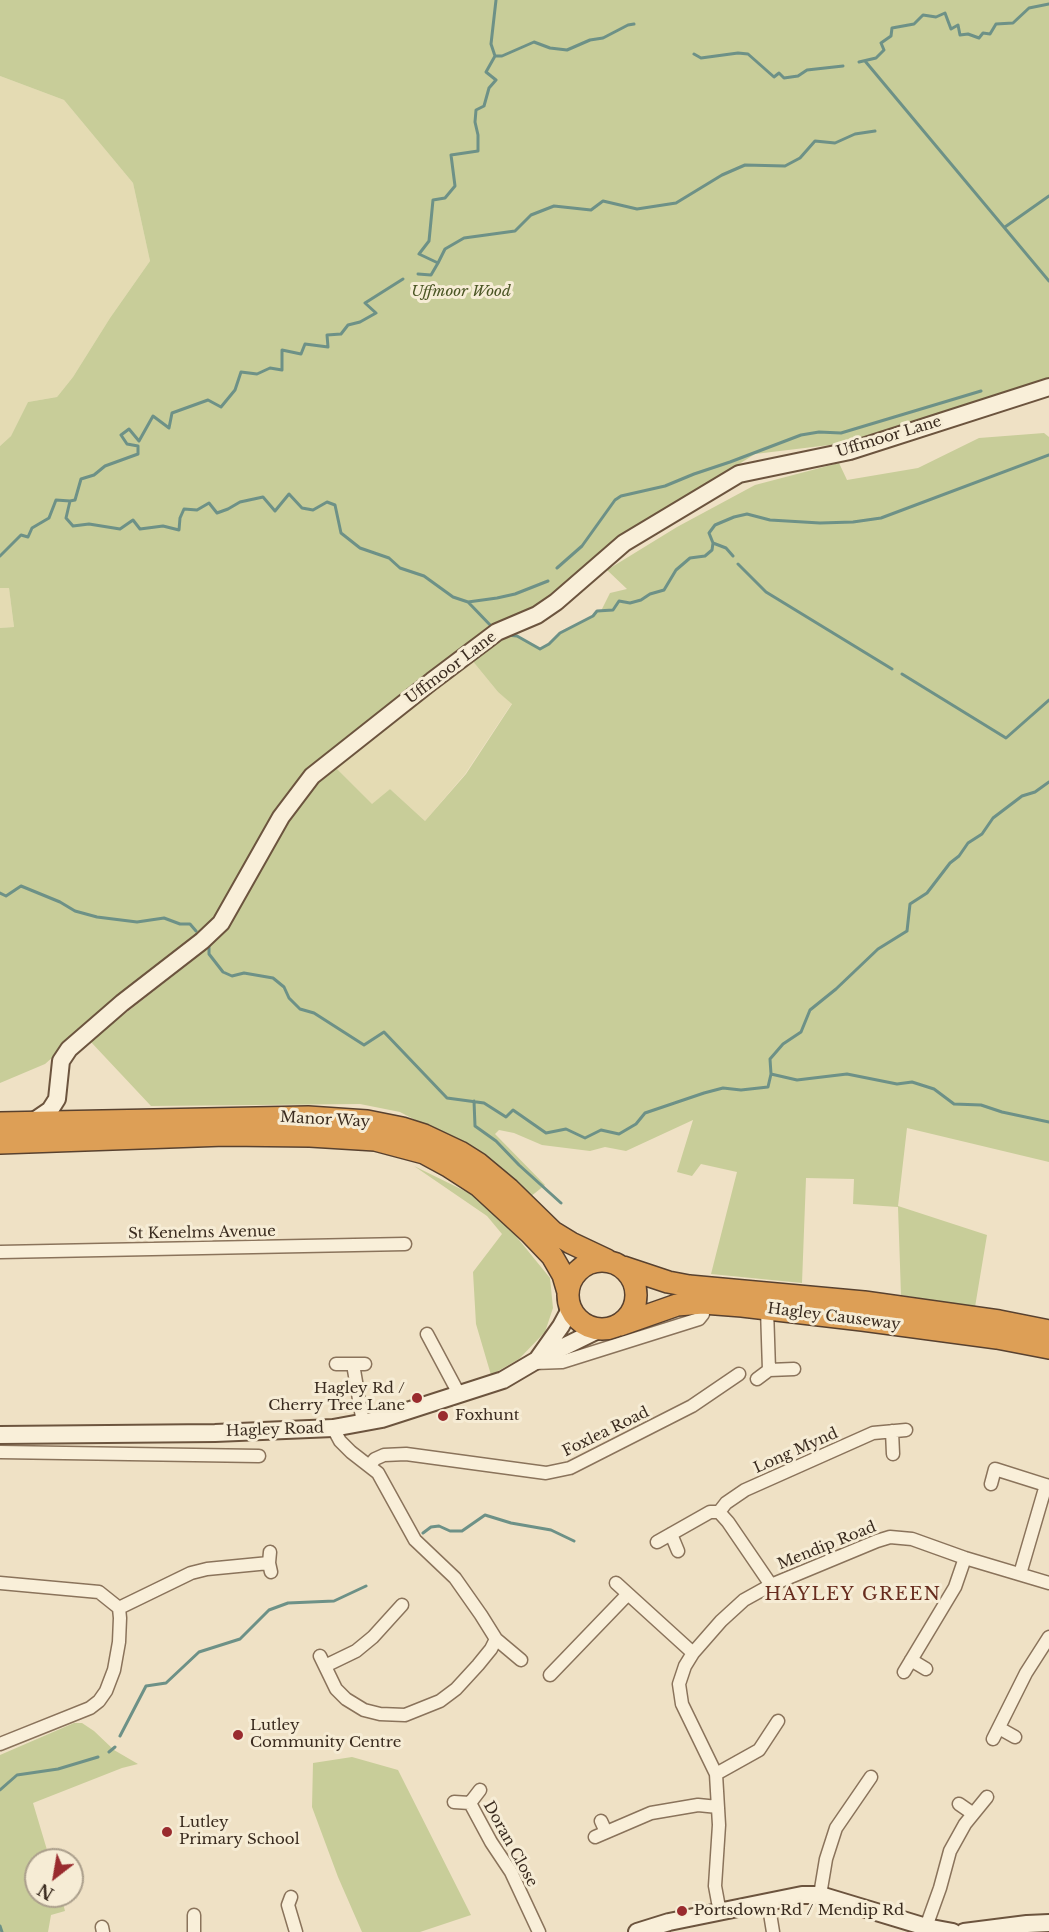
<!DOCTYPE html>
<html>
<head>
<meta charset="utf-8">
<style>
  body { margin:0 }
  #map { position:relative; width:1049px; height:1932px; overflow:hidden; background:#efe1c5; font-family:"Libre Baskerville",serif }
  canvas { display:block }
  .north { position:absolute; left:24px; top:1848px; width:60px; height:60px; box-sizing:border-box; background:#f6ecd5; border:2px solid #ab9f8c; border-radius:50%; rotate:211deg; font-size:16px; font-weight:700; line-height:24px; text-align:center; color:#3a2b1f }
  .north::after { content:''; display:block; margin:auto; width:21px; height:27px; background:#992b2e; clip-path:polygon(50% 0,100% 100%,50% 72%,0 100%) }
</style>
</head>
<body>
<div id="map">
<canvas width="1049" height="1932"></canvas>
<div class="north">N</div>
</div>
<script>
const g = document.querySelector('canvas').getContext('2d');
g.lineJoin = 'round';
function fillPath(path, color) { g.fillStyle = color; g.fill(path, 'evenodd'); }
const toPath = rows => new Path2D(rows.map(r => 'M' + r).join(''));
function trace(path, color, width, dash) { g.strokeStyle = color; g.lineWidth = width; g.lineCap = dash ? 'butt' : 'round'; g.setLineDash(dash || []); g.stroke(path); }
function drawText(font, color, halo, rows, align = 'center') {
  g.font = font + ' "Libre Baskerville",serif'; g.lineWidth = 6; g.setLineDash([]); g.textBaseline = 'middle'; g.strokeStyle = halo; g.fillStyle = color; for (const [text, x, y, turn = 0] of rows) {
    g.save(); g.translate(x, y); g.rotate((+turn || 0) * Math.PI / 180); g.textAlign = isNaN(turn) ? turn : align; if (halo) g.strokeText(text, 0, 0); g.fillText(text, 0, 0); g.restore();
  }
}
fillPath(toPath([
  [0,76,64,100,133,183,150,261,110,318,73,377,57,397,28,402,11,436,0,446],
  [0,588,9,588,14,627,0,628],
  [471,659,498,692,512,703,465,774,425,821,390,789,372,805,333,765]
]), '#e4dbb3');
fillPath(toPath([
  [0,0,1049,0,1049,379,871,440,755,454,607,547,551,598,308,774,223,912,202,935,121,997,45,1064,0,1083,0,628,14,627,9,588,0,588,0,446,11,436,28,402,57,397,73,377,110,318,150,261,133,183,64,100,0,76],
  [1044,433,1049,437,1049,1162,907,1128,898,1206,987,1235,975,1307,901,1295,898,1207,853,1204,854,1179,806,1178,802,1283,711,1274,737,1172,701,1164,692,1176,677,1172,693,1120,626,1151,605,1147,590,1151,542,1145,514,1133,499,1130,495,1134,545,1185,530,1197,440,1133,400,1112,360,1104,151,1106,90,1041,192,961,238,911,269,847,313,783,333,765,372,804,390,789,425,821,466,774,512,704,498,692,471,659,511,631,540,649,549,644,560,633,593,616,597,611,601,611,610,593,627,589,607,570,677,527,755,485,839,463,847,480,918,468,979,438],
  [414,1166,471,1194,502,1219,550,1278,553,1308,545,1332,519,1359,491,1375,476,1324,473,1272,502,1234,487,1216],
  [74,1723,82,1723,94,1731,114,1750,138,1764,122,1768,33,1803,50,1860,36,1860,36,1896,61,1896,65,1911,51,1915,48,1932,0,1932,0,1755],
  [352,1757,398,1770,471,1915,420,1932,362,1932,338,1877,312,1807,313,1763]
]), '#c8cd99');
trace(toPath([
  [694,54,701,58,738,53,748,54,774,77,779,73,784,78,798,76,807,70,843,66],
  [495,56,502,56,534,42,550,48,567,50,590,40,603,38,628,25,634,24],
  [865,61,1049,281],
  [859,62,876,58,884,50,881,43,891,36,892,28,914,24,923,15,936,17,945,13,951,29,958,25,960,35,968,34,979,38,983,33,990,34,996,24,1013,23,1029,8,1049,4],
  [1005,227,1049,196],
  [438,263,445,249,464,238,515,231,531,215,554,206,591,210,603,201,637,209,676,203,722,175,745,165,785,166,800,158,815,141,835,143,855,134,875,131],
  [418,274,431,275,438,263,419,254,429,241,433,200,445,198,455,186,451,155,478,151,478,135,475,122,476,110,484,106,489,88,496,80,486,72,495,56,491,44,496,0],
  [70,501,75,500,81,479,94,475,105,466,138,454,138,446,127,444,121,435,129,429,139,441,153,416,169,428,172,413,208,400,221,407,235,390,241,372,257,374,270,368,282,370,282,350,301,354,305,344,328,347,327,335,341,334,348,325,360,322,376,313,365,303,403,279],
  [713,543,726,548,733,556],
  [0,556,21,535,28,537,32,528,49,518,56,500,70,501,66,518,73,526,89,524,120,529,133,520,140,529,163,526,179,530,180,518,184,509,197,510,209,503,217,513,228,509,240,502,263,497,275,511,289,494,302,508,313,510,327,502,335,505,341,533,360,548,389,558,400,568,424,576,453,597,468,602,497,598,515,594,548,581],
  [738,564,766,592,892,669],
  [557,568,582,546,615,500,621,496,665,486,694,474,730,462,801,435,819,432,841,433,981,391],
  [468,602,493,628],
  [507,635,517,636,540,649,549,644,560,633,593,616,597,611,613,610,619,601,630,603,641,600,650,594,664,590,676,570,690,558,705,556,712,550,713,543,709,533,715,525,734,517,747,514,770,520,820,523,853,522,881,518,1049,455],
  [902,674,1006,738,1049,700],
  [0,893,6,896,21,886,60,902,75,911,97,917,137,922,164,918,180,924,190,924,196,931],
  [209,945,209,954,223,972,232,976,244,973,273,978,284,987,289,998,300,1009,314,1013,364,1045,384,1032,447,1098,484,1103,506,1117,513,1110,546,1133,566,1129,585,1138,601,1130,619,1134,636,1124,645,1113,704,1093,723,1088,741,1090,768,1087,771,1074,770,1059,783,1044,801,1032,810,1010,836,989,878,949,907,931,910,904,927,893,950,863,959,856,968,843,982,834,993,818,1022,796,1035,792,1049,782],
  [771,1074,797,1080,847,1074,897,1084,912,1082,934,1089,954,1104,981,1105,1002,1112,1049,1122],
  [474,1101,475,1126,496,1141,519,1165,561,1203],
  [423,1533,431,1527,439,1526,450,1531,462,1531,485,1515,511,1523,551,1530,574,1541],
  [120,1736,146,1686,166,1683,199,1652,240,1639,269,1610,288,1603,334,1601,366,1586],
  [109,1752,115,1747],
  [0,1790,17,1775,58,1769,98,1757],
  [0,1926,2,1932]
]), '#6d9187', 3);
const street = toPath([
  [0,1252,405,1244],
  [767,1309,769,1370,794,1369],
  [427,1334,459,1394],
  [534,1363,562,1362,699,1319,703,1314,703,1303],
  [336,1364,365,1364],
  [353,1364,363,1423],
  [757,1379,769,1370],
  [892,1431,893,1454],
  [0,1452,259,1456],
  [369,1466,375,1459,384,1455,406,1454,546,1473,570,1468,692,1406,739,1374],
  [991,1484,995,1469,1049,1486],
  [671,1534,678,1551],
  [657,1542,710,1512,719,1512],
  [270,1552,269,1563,271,1572],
  [1020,1574,1046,1485],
  [0,1583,99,1592,119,1608,120,1618,119,1642,114,1670,106,1691,99,1701,90,1708,0,1744],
  [616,1583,693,1653],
  [771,1585,728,1522,719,1512,726,1503,745,1490,873,1433,906,1430],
  [119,1608,191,1573,207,1569,269,1563],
  [496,1639,521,1660],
  [320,1656,336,1689,346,1699,364,1710,380,1714,405,1715,440,1701,456,1689,478,1665,491,1649,496,1639,481,1615,455,1578,415,1540,378,1473,351,1452,340,1441,333,1428],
  [911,1660,926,1669],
  [325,1666,356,1651,373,1637,402,1605],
  [904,1672,955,1587,965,1558],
  [550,1675,628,1594],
  [999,1728,1015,1737],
  [993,1739,1026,1673,1049,1637],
  [716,1774,759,1750,778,1721],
  [454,1802,470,1803,480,1790],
  [470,1803,491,1842,511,1872,539,1932],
  [959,1804,972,1813],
  [601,1821,606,1832],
  [595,1837,651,1813,698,1805,718,1807],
  [820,1895,826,1859,836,1828,871,1777],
  [291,1897,288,1905,296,1932],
  [768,1901,773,1932],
  [720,1913,715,1886,719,1825,716,1774,682,1704,679,1684,685,1666,693,1653,721,1621,744,1600,771,1585,877,1541,890,1537,912,1539,965,1558,1049,1583],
  [194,1915,194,1932],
  [102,1927,103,1932],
  [926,1927,940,1888,950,1851,965,1824,987,1797]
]);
const secondary = toPath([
  [31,1123,50,1110,57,1099,61,1061,69,1049,122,1003,202,941,221,923,281,817,312,776,432,681,497,632,537,615,556,602,624,543,739,474,850,451,1049,387],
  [537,1360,561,1326,568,1313,569,1304],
  [0,1435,215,1433,333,1428,382,1419,503,1380,537,1360,598,1330],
  [637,1932,669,1922,802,1895,820,1895,926,1927,953,1932],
  [964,1932,1027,1924,1049,1923]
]);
const highway = toPath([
  [0,1123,308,1117,367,1121,402,1128,424,1135,460,1152,479,1164,509,1189,553,1232,571,1243,607,1260],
  [0,1143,225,1135,310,1136,375,1140,424,1153,448,1166,479,1186,530,1233,552,1256,563,1275,568,1292],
  '568 1295a34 34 0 1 1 68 0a34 34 0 1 1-68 0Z',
  [623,1267,668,1282,689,1286,864,1302,999,1321,1049,1331],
  [620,1325,677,1305,703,1303,742,1306,862,1320,997,1338,1049,1348]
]);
trace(street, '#8a735b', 15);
trace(secondary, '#6c543e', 20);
trace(highway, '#58412f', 24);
trace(street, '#f9efd9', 12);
trace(secondary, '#f9efd9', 16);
trace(highway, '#dd9f56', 21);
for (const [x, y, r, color] of [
  [417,1398,6,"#992b2e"],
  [443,1416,6,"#992b2e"],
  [238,1735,6,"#992b2e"],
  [167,1832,6,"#992b2e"],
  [682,1911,6,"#992b2e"]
]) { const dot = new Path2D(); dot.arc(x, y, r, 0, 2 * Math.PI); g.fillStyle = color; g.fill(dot); trace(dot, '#f6ecd5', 2); }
drawText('italic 15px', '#4b5625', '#f6ecd5', [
  ["Uffmoor Wood",461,292]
]);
drawText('15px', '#3a2b1f', '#f6ecd5', [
  ["Uffmoor Lane",889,437,-17],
  ["Uffmoor Lane",451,668,-37],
  ["Manor Way",325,1120,3],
  ["St Kenelms Avenue",202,1233,-1],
  ["Hagley Causeway",834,1317,7],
  ["Hagley Road",275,1430,-2],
  ["Foxlea Road",606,1432,-26],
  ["Long Mynd",796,1451,-24],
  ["Mendip Road",827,1546,-22],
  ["Doran Close",510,1844,61]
]);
drawText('15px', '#3a2b1f', '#f6ecd5', [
  ["Hagley Rd /",405,1389,"right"],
  ["Cherry Tree Lane",405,1406,"right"],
  ["Foxhunt",455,1416],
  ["Lutley",250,1726],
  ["Community Centre",250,1743],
  ["Lutley",179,1823],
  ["Primary School",179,1840],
  ["Portsdown Rd / Mendip Rd",694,1911]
], 'left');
g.letterSpacing = '1.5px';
drawText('18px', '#672c1e', '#f6ecd5', [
  ["HAYLEY GREEN",853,1595]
]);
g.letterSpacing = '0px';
</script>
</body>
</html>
